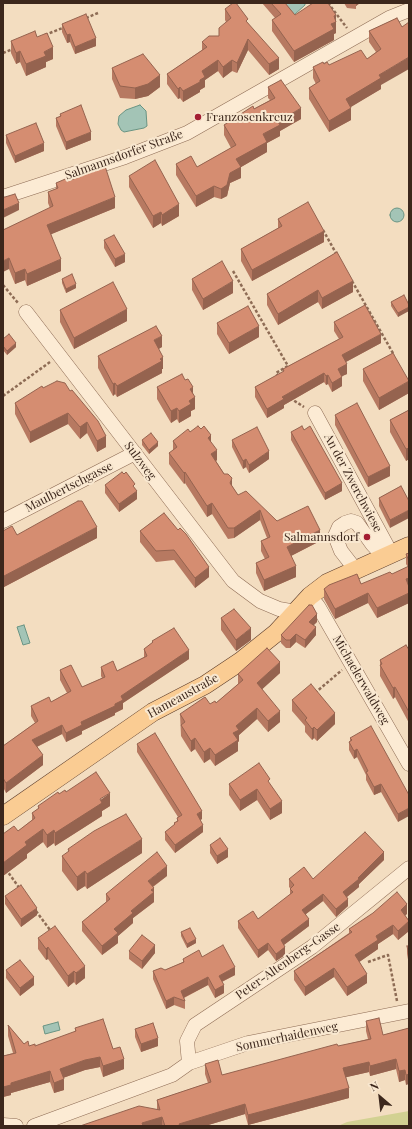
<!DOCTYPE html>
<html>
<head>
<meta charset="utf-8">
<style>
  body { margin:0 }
  #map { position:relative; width:412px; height:1129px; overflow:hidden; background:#f3ddc0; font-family:"Playfair Display",serif }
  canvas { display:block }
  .frame { position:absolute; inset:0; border:4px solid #3c271c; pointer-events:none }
  .north { position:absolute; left:360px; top:1077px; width:40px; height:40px; -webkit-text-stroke:3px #f9e8d0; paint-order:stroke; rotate:332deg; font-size:11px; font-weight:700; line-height:16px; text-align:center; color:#3c271c }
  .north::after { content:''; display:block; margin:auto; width:14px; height:18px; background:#3c271c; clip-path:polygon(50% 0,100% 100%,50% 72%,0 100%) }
</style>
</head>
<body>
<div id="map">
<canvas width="412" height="1129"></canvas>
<div class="frame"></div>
<div class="north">N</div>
</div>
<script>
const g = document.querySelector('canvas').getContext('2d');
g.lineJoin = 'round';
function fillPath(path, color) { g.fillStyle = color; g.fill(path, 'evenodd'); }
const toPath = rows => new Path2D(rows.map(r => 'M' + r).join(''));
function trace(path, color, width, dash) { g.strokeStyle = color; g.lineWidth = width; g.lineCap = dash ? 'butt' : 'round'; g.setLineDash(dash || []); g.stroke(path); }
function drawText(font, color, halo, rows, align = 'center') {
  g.font = font + ' "Playfair Display",serif'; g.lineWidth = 4; g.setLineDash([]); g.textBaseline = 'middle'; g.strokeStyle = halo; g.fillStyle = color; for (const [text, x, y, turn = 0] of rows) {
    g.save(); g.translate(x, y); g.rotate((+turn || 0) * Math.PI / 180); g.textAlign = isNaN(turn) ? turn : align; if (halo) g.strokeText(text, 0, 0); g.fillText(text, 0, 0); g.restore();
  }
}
fillPath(toPath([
  [409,1111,409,1126,338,1126,347,1122]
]), '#d2d192');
const water = toPath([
  [283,3,305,3,305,5,294,15,283,3],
  [140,105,146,111,147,126,144,128,124,132,121,130,118,124,119,116,126,110,140,105],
  '390 215a7 7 0 1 1 14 0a7 7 0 1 1-14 0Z',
  [24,625,30,643,23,645,17,627,24,625],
  [58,1022,60,1030,45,1034,43,1026,58,1022]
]);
fillPath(water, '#a3c4b6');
trace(water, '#699483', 1);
const minor = toPath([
  [3,197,125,157,187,133,389,18,409,10],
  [26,312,233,581,260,601,279,609,296,612],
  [315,413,391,553],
  [3,521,135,453],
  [355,569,341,551,335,536,339,527,345,523,351,521,357,523,372,544,383,556],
  [310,596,318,606,409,764],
  [189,1063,187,1041,195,1025,312,947,409,868],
  [3,1125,16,1126],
  [34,1126,172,1075,189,1063,248,1043,409,1011]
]);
const major = toPath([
  [3,816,153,712,205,685,241,661,276,633,310,596,327,583,409,546]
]);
trace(minor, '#8e6c55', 15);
trace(major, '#5b3b2a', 19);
trace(toPath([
  [328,3,347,28],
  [86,18,98,13],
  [45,35,65,27],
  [3,53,13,49],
  [323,230,337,255],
  [233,271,288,366,276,373,279,378],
  [352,281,394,355],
  [3,285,18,303],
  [3,396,50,362],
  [290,398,304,407],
  [315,693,342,670],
  [3,865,20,889],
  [36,911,50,930],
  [368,962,388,955,397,1001]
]), '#8e6c55', 2.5, [3, 2]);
trace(minor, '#fcebd4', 14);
trace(major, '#facc93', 18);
fillPath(toPath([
  [262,3,285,3,295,15,336,15,336,33,334,34,334,40,294,62,272,31,272,20,275,18],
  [344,3,360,3,356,6,356,9,347,8],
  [225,9,248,23,279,69,269,75,248,50,237,73,232,71,223,78,218,71,205,80,205,87,200,90,200,92,183,102,180,98,178,99,167,84,167,74,202,50,202,42,219,36,226,22,225,20],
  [397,18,381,85,381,89,350,107,351,120,329,132,309,99,309,88,316,84,313,78,313,67,324,64,329,65,367,59,376,52,369,42,369,31],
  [62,24,96,46,75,54,70,42,67,43,62,32],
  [37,37,53,59,46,62,46,67,26,76,20,62,16,64,11,53,11,41],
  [112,68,160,87,148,96,135,99,120,98,112,79],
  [268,87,301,119,280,131,280,136,267,143,267,152,241,167,241,178,230,183,227,196,221,199,214,197,196,207,176,175,176,164,197,167,231,148,224,135,224,125,270,100,268,98],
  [60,114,91,140,66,150,56,126,56,118,60,117],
  [6,135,44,151,15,163,6,143],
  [129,176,179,216,162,226,161,223,153,228,129,187],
  [71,180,115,208,51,234,61,271,27,286,25,280,15,284,9,269,3,230,50,208,48,203,48,192,56,189,56,183],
  [278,219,324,242,252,281,241,261,241,249,278,228],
  [104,240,125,262,115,267,104,248],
  [337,252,353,292,322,309,318,302,278,325,267,305,267,294],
  [62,279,76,288,66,293,62,283],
  [192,279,233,293,203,310,192,290],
  [391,302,409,305,398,317,391,306],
  [60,310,127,321,74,349,60,322],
  [334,322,381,343,346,362,347,374,342,376,342,386,332,392,328,384,326,385,324,382,284,405,284,408,267,418,255,397,255,387,283,372,283,369,339,339,334,331],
  [217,323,259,337,229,354,217,334],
  [3,339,16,347,7,355,3,350],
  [162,347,158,349,163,369,162,369,162,373,117,397,115,394,113,396,98,368,98,356],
  [363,369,409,393,379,410,363,381],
  [157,387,193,394,195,409,191,411,191,416,179,423,177,419,171,423,157,399],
  [43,388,70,391,106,447,97,452,87,433,80,439,68,424,30,443,15,414,15,403],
  [409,410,409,459,406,461,390,432,390,420],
  [335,415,390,476,368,487,335,425],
  [201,429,211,442,217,460,216,461,238,495,277,521,320,541,291,556,296,577,264,591,256,573,256,563,265,559,261,551,261,541,267,538,260,520,234,538,228,539,212,514,207,517,185,483,184,484,169,464,169,453,173,450,173,441,190,432],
  [304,430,342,491,325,500,291,440,291,432],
  [142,440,158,446,149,454,142,445],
  [232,440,269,459,249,473,246,467,243,469,232,447],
  [105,485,135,488,137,499,119,512,105,493],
  [401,486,390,528,379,506,379,498],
  [164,513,209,577,195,588,174,560,156,562,140,542,140,531],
  [3,531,17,535,97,538,4,587,3,587],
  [409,553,409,603,377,618,368,603,335,619,324,599,324,589,361,584,392,574,408,567,406,564,406,554],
  [221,618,251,640,236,651,221,630],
  [317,622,313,625,316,635,305,648,296,642,290,648,286,648,281,643,281,635],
  [152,641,189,659,123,703,123,709,115,713,115,715,82,731,82,734,66,742,62,734,37,747,43,765,6,793,3,787,3,746,35,723,31,716,31,706,51,702,67,693,60,680,60,670,82,687,102,678,101,676,101,667,117,671,144,657,144,649,152,643],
  [409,650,409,723,395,697,393,699,380,676,380,660],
  [280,673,262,689,280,722,268,732,257,719,239,735,239,741,238,742,238,751,215,766,210,759,204,763,195,749,191,752,181,736,180,714,210,704,216,703,238,684,238,674],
  [292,700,335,724,317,741,314,738,312,740,305,732,305,726,292,711],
  [350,738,409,795,398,822,381,792,374,795,366,780,366,775,357,757,354,759,349,750,349,742,350,741],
  [137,744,202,819,200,820,203,832,175,853,165,840,165,832,174,825,174,823,177,821,177,818,178,817,137,752],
  [229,784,270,784,282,813,270,820,257,800,240,811,229,795],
  [66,792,110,806,102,811,102,816,55,846,54,843,47,848,43,842,27,854,27,858,3,876,3,834,18,831,32,820,32,813,38,809,38,806,59,794],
  [210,845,228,857,217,864,210,853],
  [68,849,142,853,87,889,85,886,77,891,62,871,62,856,68,853],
  [384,860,359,884,359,887,347,897,348,906,336,917,323,901,306,914,309,926,284,945,285,955,276,961,268,950,258,958,238,928,238,921,258,919,290,895,290,888,289,887,289,879,313,879],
  [167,876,153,887,154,888,154,902,133,918,133,923,118,936,118,943,102,955,82,931,82,922,106,902,106,894],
  [5,896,37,915,21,927,5,904],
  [407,914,405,915,409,921,409,931,398,940,393,934,378,944,378,949,359,962,367,983,347,996,334,977,305,996,294,980,294,971,349,933,349,929],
  [181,932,196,943,187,948,181,936],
  [38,938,85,978,76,985,74,982,68,987,48,959,46,960,38,949],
  [407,946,409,946,409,965,407,954],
  [129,951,155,953,142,969,129,959],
  [202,957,235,975,222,982,224,993,215,998,208,985,184,998,185,1001,185,1009,174,1005,166,1009,153,979,153,971,165,970,183,962,183,959],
  [6,970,34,985,20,996,6,978],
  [366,1021,383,1035,409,1028,406,1085,405,1080,399,1082,396,1069,370,1076,369,1072,346,1077,349,1098,248,1125,245,1114,205,1126,80,1126,157,1109,157,1100,208,1083,205,1074,205,1064,222,1075,368,1039,366,1031],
  [8,1025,24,1044,29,1046,35,1046,75,1032,75,1028,113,1049,124,1069,103,1077,100,1067,85,1070,63,1078,64,1090,54,1093,50,1082,11,1093,11,1095,3,1097,3,1056,13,1053,8,1036],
  [135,1029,158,1046,141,1052,135,1037]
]), '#b77961');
fillPath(toPath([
  [356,3,360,3,356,6,356,9],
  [336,15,336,33,334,34,334,40,294,62,294,51,331,24,334,16],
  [70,34,70,42,67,43,67,35],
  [96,38,96,46,75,54,75,47],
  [248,39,248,50,237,73,237,63],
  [53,47,53,59,46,62,46,67,26,76,26,64,44,52],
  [20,51,20,62,16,64,16,53],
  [409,57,409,69,381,85,381,89,346,110,346,99,379,75],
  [279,58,279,69,269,75,269,64],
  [218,60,218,71,205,80,205,87,200,90,200,92,183,102,183,91,202,71],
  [232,60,232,71,223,78,223,67],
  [160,75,160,87,148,96,135,99,135,88],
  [180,87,180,98,178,99,178,89],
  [301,108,301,119,280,131,280,136,267,143,267,152,236,170,236,159,278,122],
  [351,108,351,120,329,132,329,121],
  [91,132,91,140,66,150,66,142],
  [44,143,44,151,15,163,15,156],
  [241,167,241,178,230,183,227,196,221,199,221,189,230,173],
  [214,186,214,197,196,207,196,196],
  [115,197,115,208,47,236,47,225],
  [19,203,19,210,3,218,3,210],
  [179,204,179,216,162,226,162,215],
  [161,212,161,223,153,228,153,216],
  [324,231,324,242,252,281,252,270],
  [125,254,125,262,115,267,115,259],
  [9,258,9,269,3,272,3,261],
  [61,259,61,271,27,286,27,274],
  [25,269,25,280,15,284,15,273],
  [233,281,233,293,203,310,203,299],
  [353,281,353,292,322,309,322,298],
  [76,284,76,288,66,293,66,289],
  [318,290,318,302,278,325,278,314],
  [409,307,409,311,398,317,398,313],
  [127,309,127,321,74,349,74,338],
  [259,326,259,337,229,354,229,343],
  [381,334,381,343,342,364,342,355],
  [162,336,162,347,154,352,154,340],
  [16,343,16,347,7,355,7,351],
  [163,357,163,369,162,369,162,373,117,397,117,386],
  [347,364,347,374,338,378,338,369],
  [324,373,324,382,284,405,284,408,267,418,267,409,282,397],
  [328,375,328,384,326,385,326,376],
  [342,377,342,386,332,392,332,383],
  [409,381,409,393,379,410,379,398],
  [115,383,115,394,113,396,113,384],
  [193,387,193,398,195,397,195,409,191,411,191,416,179,423,179,411,190,389],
  [177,408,177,419,171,423,171,411],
  [68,413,68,424,30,443,30,432],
  [87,422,87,433,80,439,80,427],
  [211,435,211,446,208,438],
  [106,436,106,447,97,452,97,441],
  [158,442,158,446,149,454,149,450],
  [409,448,409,459,406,461,406,449],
  [217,450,217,460,211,465,211,454],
  [269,451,269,459,249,473,249,465],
  [246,459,246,467,243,469,243,461],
  [390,466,390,476,368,487,368,477],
  [185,472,185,483,184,484,184,473],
  [232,478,232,489,230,483],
  [342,483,342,491,325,500,325,493],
  [137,491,137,499,119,512,119,504],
  [212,503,212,514,207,517,207,506],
  [260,510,260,520,234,538,234,528],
  [409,510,409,518,390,528,390,520],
  [97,527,97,538,4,587,4,576],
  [320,530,320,541,287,558,287,547],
  [296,566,296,577,264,591,264,580],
  [209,567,209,577,195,588,195,578],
  [409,578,409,588,406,579],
  [368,593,368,603,335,619,335,609],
  [409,593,409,603,377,618,377,608],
  [317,614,317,622,309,630,309,622],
  [316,627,316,635,305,648,305,640],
  [251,628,251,640,236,651,236,640],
  [296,634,296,642,290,648,290,640],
  [189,650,189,659,123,703,123,709,115,713,115,715,82,731,82,734,66,742,66,733,81,722,115,704,121,696],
  [280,662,280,673,257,694,257,683],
  [395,687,395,697,393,699,393,688],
  [257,708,257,719,239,735,239,741,238,742,238,751,215,766,215,755,233,733,236,726],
  [280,711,280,722,268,732,268,721],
  [335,713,335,724,317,741,317,730],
  [62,725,62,734,32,749,32,740],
  [314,727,314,738,312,740,312,729],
  [195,738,195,749,191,752,191,741],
  [210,748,210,759,204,763,204,752],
  [357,749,357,757,354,759,354,751],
  [43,755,43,765,6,793,6,783],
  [381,784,381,792,374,795,374,787],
  [257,789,257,800,240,811,240,800],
  [110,793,110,806,102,811,102,816,55,846,55,833],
  [282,801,282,813,270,820,270,809],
  [409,808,409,816,398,822,398,814],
  [202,811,202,819,197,822,197,814],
  [203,825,203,832,175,853,175,845],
  [43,829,43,842,27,854,27,858,3,876,3,863,25,842],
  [54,830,54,843,47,848,47,835],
  [142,839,142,853,87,889,87,874],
  [228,849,228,857,217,864,217,856],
  [384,852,384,860,359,884,359,887,343,900,343,892],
  [167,866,167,876,148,890,148,881],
  [85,871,85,886,77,891,77,877],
  [154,888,154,902,133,918,133,923,118,936,118,943,102,955,102,946,114,929],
  [323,894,323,901,302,917,302,910],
  [348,899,348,906,336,917,336,909],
  [407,904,407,914,401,919,401,910],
  [37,908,37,915,21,927,21,919],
  [309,919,309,926,281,947,281,940],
  [409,921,409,931,398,940,398,931],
  [393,925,393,934,378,944,378,949,355,965,355,955,376,936],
  [196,939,196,943,187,948,187,944],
  [268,943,268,950,258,958,258,950],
  [155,945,155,953,142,969,142,961],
  [48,947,48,959,46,960,46,949],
  [285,947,285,955,276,961,276,954],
  [85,966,85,978,76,985,76,973],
  [235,967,235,975,219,983,219,976],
  [334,968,334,977,305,996,305,987],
  [74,971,74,982,68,987,68,976],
  [367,974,367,983,347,996,347,987],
  [34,977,34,985,20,996,20,988],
  [208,977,208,985,181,999,181,991],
  [224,985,224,993,215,998,215,990],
  [174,997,174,1005,166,1009,166,1001],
  [158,1038,158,1046,141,1052,141,1044],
  [100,1057,100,1067,85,1070,60,1079,60,1069,85,1060],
  [124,1059,124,1069,103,1077,103,1066],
  [396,1059,396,1069,370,1076,370,1066],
  [369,1062,369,1072,343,1078,343,1068],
  [405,1070,405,1080,399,1082,399,1071],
  [50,1071,50,1082,11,1093,11,1095,3,1097,3,1087,11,1083],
  [409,1074,409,1084,406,1085,406,1075],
  [64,1079,64,1090,54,1093,54,1083],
  [349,1088,349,1098,248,1125,248,1115],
  [245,1104,245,1114,205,1126,179,1126,179,1124],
  [162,1117,162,1126,142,1126,142,1123]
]), '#95634f');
const building = toPath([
  [233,3,236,3,248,19,246,21,279,58,269,64,248,39,237,63,232,60,223,67,218,60,202,71,205,77,200,80,200,82,183,91,180,87,178,89,167,74,207,47,202,42,209,36,219,36,219,28,231,18,225,9,233,3],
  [271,3,285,3,295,15,313,3,328,3,336,15,334,16,336,22,331,24,334,29,294,51,272,20,281,14,271,3],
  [86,14,96,38,75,47,70,34,67,35,62,24,86,14],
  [397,18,402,27,409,22,409,57,379,75,381,78,346,99,351,108,329,121,309,88,320,81,313,67,323,62,324,64,327,62,329,65,361,50,367,59,381,49,369,31,397,18],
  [35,31,37,37,47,33,53,47,44,52,46,56,26,64,20,51,16,53,11,41,35,31],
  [143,54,160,75,148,84,135,88,120,86,112,68,143,54],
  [281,80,301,108,278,122,280,125,263,134,267,142,236,159,241,167,230,173,227,185,221,189,214,186,196,196,176,164,191,156,197,167,236,145,224,125,253,106,254,109,275,98,268,87,281,80],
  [81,105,91,132,66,142,56,118,61,116,60,114,81,105],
  [36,123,44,143,15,156,6,135,36,123],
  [155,160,179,204,162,215,161,212,153,216,129,176,155,160],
  [105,166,115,197,47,225,61,259,27,274,25,269,15,273,9,258,3,261,3,230,53,206,48,192,58,188,56,183,70,177,71,180,105,166],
  [15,194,19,203,3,210,3,197,5,197,15,194],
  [308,202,324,231,252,270,241,249,282,226,278,219,308,202],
  [114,235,125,254,115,259,104,240,114,235],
  [337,252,353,281,322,298,318,290,278,314,267,294,337,252],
  [222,261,233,281,203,299,192,279,222,261],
  [72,274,76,284,66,289,62,279,72,274],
  [113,282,127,309,74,338,60,310,113,282],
  [404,295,409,305,409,307,398,313,391,302,404,295],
  [365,305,381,334,342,355,347,364,338,369,342,377,332,383,328,375,326,376,324,373,282,397,284,399,267,409,255,387,284,371,283,369,343,337,334,322,365,305],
  [248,306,259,326,229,343,217,323,248,306],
  [156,326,162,336,154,340,163,357,160,359,162,361,117,386,115,383,113,384,98,356,156,326],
  [9,334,16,343,7,351,3,346,3,339,9,334],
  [393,353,409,381,379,398,363,369,393,353],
  [182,374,185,380,188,379,193,387,190,389,195,397,189,401,191,404,179,411,177,408,171,411,157,387,182,374],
  [57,381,65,383,70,391,72,390,98,421,106,436,97,441,87,422,80,427,68,413,30,432,15,403,42,386,43,388,57,381],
  [357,403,390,466,368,477,335,415,357,403],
  [409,410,409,448,406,449,390,420,409,410],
  [198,426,201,429,204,426,211,435,208,438,217,450,211,454,224,474,228,474,232,478,230,483,238,495,246,491,277,521,308,506,320,530,287,547,296,566,264,580,256,563,269,557,261,541,270,537,260,510,234,528,228,528,212,503,207,506,185,472,184,473,169,453,177,447,173,441,188,429,190,432,198,426],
  [302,426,304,430,310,426,342,483,325,493,291,432,302,426],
  [257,427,269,451,249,465,246,459,243,461,232,440,257,427],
  [151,433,158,442,149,450,142,440,151,433],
  [122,472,124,474,126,472,135,484,133,486,137,491,119,504,105,485,122,472],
  [401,486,409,501,409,510,390,520,379,498,401,486],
  [78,501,82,501,97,527,4,576,3,576,3,531,12,526,17,535,78,501],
  [164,513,178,530,180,528,186,534,209,567,195,578,174,550,156,551,140,531,164,513],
  [409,553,409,561,406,554,409,553],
  [409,566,409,578,406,579,409,587,409,593,377,608,368,593,335,609,324,589,329,585,357,574,361,584,390,572,392,574,409,566],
  [309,605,312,605,317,614,309,622,316,627,305,640,296,634,290,640,286,640,281,635,309,605],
  [234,609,251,628,236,640,221,618,234,609],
  [174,628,189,650,121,696,123,700,115,704,115,706,81,722,82,725,66,733,62,725,32,740,43,755,6,783,3,778,3,745,3,746,38,721,31,706,49,697,51,702,71,691,60,670,71,665,82,687,105,677,101,667,113,661,117,671,147,656,144,649,153,642,152,641,174,628],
  [406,645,409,650,409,712,395,687,393,688,380,665,382,664,380,660,406,645],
  [267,648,280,662,257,683,280,711,268,721,257,708,236,726,239,730,233,733,238,740,215,755,210,748,204,752,195,738,191,741,181,725,185,722,180,714,205,697,210,704,215,701,216,703,243,680,238,674,267,648],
  [311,684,335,713,317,730,314,727,312,729,305,720,307,718,292,700,311,684],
  [371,726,409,795,409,808,398,814,381,784,374,787,366,772,368,771,357,749,354,751,349,742,352,740,350,738,371,726],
  [155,733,202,811,197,814,203,825,175,845,165,832,175,824,174,823,178,821,177,818,182,815,137,744,155,733],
  [259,763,270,779,268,781,282,801,270,809,257,789,240,800,229,784,259,763],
  [96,772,110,793,100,799,102,803,55,833,54,830,47,835,43,829,25,842,27,845,3,863,3,834,14,826,18,831,35,818,32,813,39,808,38,806,58,792,59,794,65,790,66,792,96,772],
  [126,814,142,839,87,874,85,871,77,877,62,856,69,851,68,849,94,831,126,814],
  [365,832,384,852,358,878,359,879,343,892,348,899,336,909,323,894,302,910,309,919,281,940,285,947,276,954,268,943,258,950,238,921,253,911,258,919,293,892,290,889,294,885,289,879,304,867,313,879,365,832],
  [220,838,228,849,217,856,210,845,220,838],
  [157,852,167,866,148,881,154,888,151,890,154,892,131,911,133,913,114,929,118,933,102,946,82,922,110,899,106,894,157,852],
  [21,885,37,908,21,919,5,896,21,885],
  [397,892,407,904,401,910,409,921,398,931,393,925,376,936,378,940,355,955,367,974,347,987,334,968,305,987,294,971,352,932,349,929,373,913,397,892],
  [55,926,85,966,76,973,74,971,68,976,48,947,46,949,38,938,55,926],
  [190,928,196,939,187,944,181,932,190,928],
  [142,935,155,945,142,961,129,951,142,935],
  [223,945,235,967,219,976,224,985,215,990,208,977,181,991,185,1001,174,997,166,1001,153,971,161,968,165,970,184,962,183,959,199,950,202,957,223,945],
  [407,946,409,946,409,957,407,946],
  [20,960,34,977,20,988,6,970,20,960],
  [379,1018,383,1035,409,1028,409,1074,406,1075,405,1070,399,1071,396,1059,370,1066,369,1062,343,1068,349,1088,248,1115,245,1104,179,1124,180,1126,165,1126,162,1117,142,1123,143,1126,80,1126,139,1106,160,1110,157,1100,211,1082,205,1064,218,1060,222,1075,337,1044,338,1046,371,1039,366,1021,379,1018],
  [103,1019,113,1049,120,1047,124,1059,103,1066,100,1057,85,1060,60,1069,64,1079,54,1083,50,1071,11,1083,11,1085,3,1087,3,1056,16,1053,8,1025,24,1044,28,1041,29,1046,35,1044,35,1046,76,1031,75,1028,103,1019],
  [153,1023,158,1038,141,1044,135,1029,153,1023]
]);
fillPath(building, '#d58d71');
trace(building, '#95634f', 1);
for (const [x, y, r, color] of [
  [198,117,4,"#a41e32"],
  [367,537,4,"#a41e32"]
]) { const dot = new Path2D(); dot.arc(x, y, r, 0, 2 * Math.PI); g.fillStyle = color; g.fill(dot); trace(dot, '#f9e8d0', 1.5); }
drawText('12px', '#3c271c', '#f9e8d0', [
  ["Franzosenkreuz",206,117],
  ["Salmannsdorf",359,537,"right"]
], 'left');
drawText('12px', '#3c271c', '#f9e8d0', [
  ["Salmannsdorfer Straße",124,155,-20],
  ["Sulzweg",140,461,53],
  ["An der Zwerchwiese",353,483,62],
  ["Maulbertschgasse",69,487,-27],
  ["Michaelerwaldweg",361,680,60],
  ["Hameaustraße",183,696,-29],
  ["Peter-Altenberg-Gasse",288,961,-35],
  ["Sommerhaidenweg",287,1037,-12]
]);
</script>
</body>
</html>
